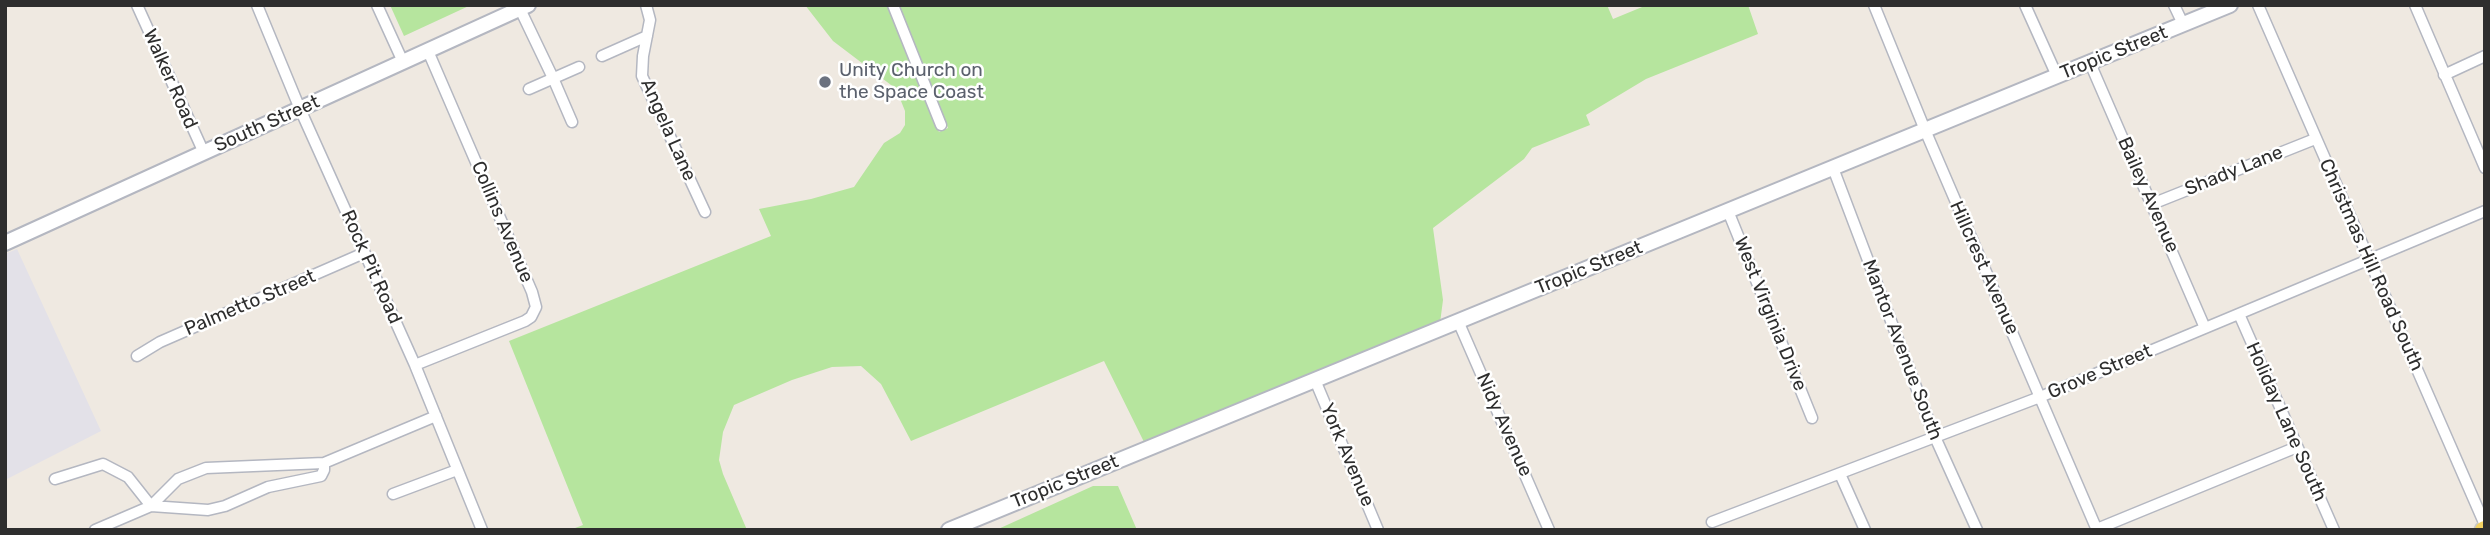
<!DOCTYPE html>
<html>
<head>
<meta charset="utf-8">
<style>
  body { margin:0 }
  #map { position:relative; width:2490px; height:535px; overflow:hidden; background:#efe9e1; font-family:Rubik,sans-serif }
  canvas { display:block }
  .frame { position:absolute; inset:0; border:7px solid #2e2e2e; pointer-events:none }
</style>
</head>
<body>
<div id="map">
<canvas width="2490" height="535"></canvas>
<div class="frame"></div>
</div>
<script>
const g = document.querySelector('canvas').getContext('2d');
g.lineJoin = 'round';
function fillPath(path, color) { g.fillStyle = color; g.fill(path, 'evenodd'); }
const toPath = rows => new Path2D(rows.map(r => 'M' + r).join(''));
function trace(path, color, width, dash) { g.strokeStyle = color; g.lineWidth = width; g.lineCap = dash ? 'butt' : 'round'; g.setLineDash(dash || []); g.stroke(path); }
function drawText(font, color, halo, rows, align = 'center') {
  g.font = font + ' Rubik,sans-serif'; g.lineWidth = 5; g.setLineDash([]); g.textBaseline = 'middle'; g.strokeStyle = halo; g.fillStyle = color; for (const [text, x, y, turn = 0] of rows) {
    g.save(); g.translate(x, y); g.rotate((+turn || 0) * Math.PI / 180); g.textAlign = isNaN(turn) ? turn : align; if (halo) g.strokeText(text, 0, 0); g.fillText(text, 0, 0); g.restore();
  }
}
fillPath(toPath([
  [17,249,101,431,5,480,5,254]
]), '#e3e1e8');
fillPath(toPath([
  [390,5,471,5,404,36],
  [805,5,888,5,939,132,948,128,899,5,1607,5,1613,19,1647,5,1748,5,1758,34,1646,79,1586,115,1590,125,1532,148,1524,159,1433,228,1443,300,1440,323,1147,443,1144,442,1104,361,911,441,881,384,861,366,832,367,792,380,734,405,723,432,719,460,723,474,747,530,570,530,583,525,509,341,771,236,759,209,811,199,854,187,884,143,900,133,905,125,905,111,899,96,891,85,833,41],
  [1093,486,1118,486,1137,530,996,530]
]), '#b6e59e');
const street = toPath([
  [137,5,204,153],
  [257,5,300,109,415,365,482,530],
  [377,5,403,62],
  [646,5,650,20,643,56,642,76,705,212],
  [893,5,941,125],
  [1874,5,1925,130,2097,530],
  [2025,5,2057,76],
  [2174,5,2183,24],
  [2258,5,2485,525],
  [2415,5,2485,168],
  [520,9,553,78,572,122],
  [602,56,647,36],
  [2090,63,2205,328],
  [2444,75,2485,56],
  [529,89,579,67],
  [1833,168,1935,437,1977,530],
  [2152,204,2315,139],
  [1728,211,1812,418],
  [2239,314,2334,530],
  [1458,321,1549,530],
  [137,356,160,342,364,253],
  [415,365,525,321,531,317,536,307,532,292,428,51],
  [1315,380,1378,530],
  [1840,474,1865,530],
  [55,479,103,464,128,477,151,506,208,510,225,506,268,487,321,476,324,470,324,463],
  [393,494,457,470],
  [1712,522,2040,397,2485,211],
  [2097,529,2297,447],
  [95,530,151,506,178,479,206,468,324,463,436,416]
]);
const secondary = toPath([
  [5,243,528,5],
  [949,530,2230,5]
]);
const primary = toPath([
  [2483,530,2485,529]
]);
trace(street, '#b4b7c1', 13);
trace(secondary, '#b4b7c1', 18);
trace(primary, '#c9c9c9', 19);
trace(street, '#fff', 10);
trace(secondary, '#fff', 14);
trace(primary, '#f2d163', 16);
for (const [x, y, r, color] of [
  [825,82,7,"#6b7280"]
]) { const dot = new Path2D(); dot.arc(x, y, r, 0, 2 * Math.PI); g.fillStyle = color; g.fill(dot); trace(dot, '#fff', 2.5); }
drawText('19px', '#2e2e2e', '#fff', [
  ["Tropic Street",2114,53,-22],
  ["Walker Road",170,79,66],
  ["South Street",267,124,-24],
  ["Angela Lane",668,130,66],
  ["Shady Lane",2234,171,-22],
  ["Bailey Avenue",2148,195,66],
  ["Collins Avenue",502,222,67],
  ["Christmas Hill Road South",2371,265,66],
  ["Rock Pit Road",371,267,66],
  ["Tropic Street",1589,268,-22],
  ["Hillcrest Avenue",1984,268,66],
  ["Palmetto Street",250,303,-23],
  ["West Virginia Drive",1770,314,68],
  ["Mantor Avenue South",1902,350,69],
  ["Grove Street",2100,372,-23],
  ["Holiday Lane South",2286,422,66],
  ["Nidy Avenue",1504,425,66],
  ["York Avenue",1347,455,67],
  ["Tropic Street",1065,482,-22]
]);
drawText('19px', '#5b616d', '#fff', [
  ["Unity Church on",839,71],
  ["the Space Coast",839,93]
], 'left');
</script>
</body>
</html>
